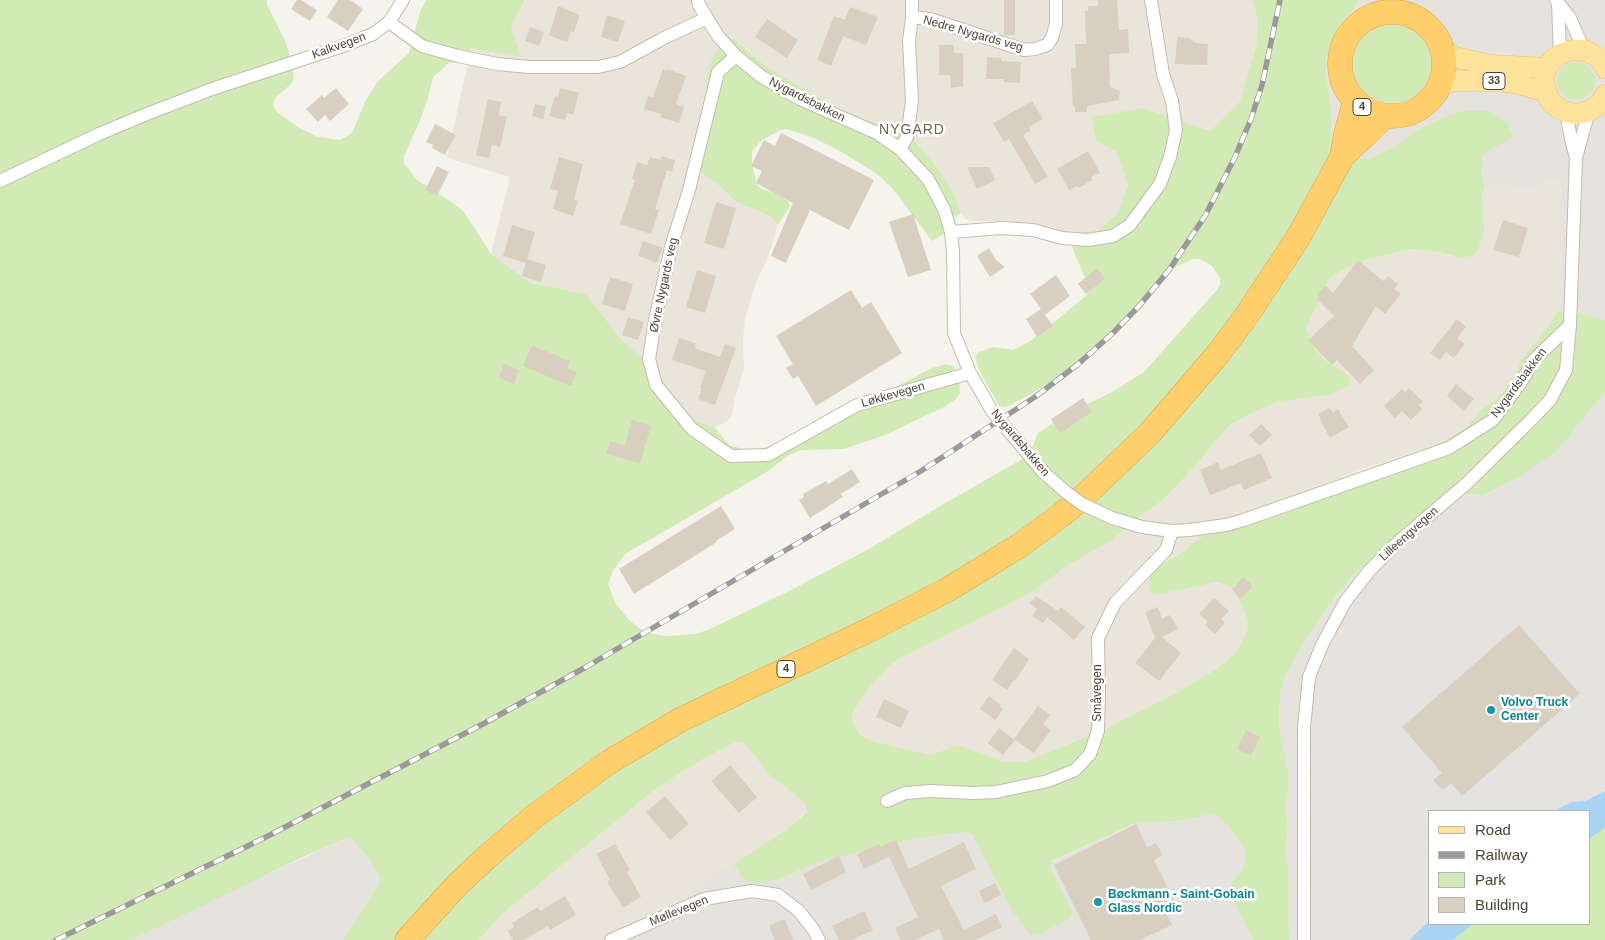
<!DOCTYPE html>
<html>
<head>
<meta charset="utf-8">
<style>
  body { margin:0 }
  #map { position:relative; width:1605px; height:940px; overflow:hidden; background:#f6f3ec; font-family:Helvetica,sans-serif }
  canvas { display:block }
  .legend { position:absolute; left:1428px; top:810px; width:162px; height:115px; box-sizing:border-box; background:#fff; border:1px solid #b7b4b0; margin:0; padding:6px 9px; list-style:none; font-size:15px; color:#4b4439 }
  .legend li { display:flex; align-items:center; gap:10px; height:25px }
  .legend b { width:25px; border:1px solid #b7b4b0 }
</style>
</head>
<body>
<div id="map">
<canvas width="1605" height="940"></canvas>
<ul class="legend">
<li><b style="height:6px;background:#ffe39c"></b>Road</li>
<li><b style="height:6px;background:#9a9a9a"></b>Railway</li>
<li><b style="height:14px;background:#d2eab5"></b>Park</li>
<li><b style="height:14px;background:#d8cfc1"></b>Building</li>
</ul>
</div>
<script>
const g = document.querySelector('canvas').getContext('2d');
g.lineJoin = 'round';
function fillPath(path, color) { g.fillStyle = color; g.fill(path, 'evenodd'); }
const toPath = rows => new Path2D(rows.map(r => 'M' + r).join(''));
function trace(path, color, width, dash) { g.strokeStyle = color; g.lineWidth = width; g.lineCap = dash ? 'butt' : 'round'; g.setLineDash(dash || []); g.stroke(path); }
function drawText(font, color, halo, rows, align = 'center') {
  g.font = font + ' Helvetica,sans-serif'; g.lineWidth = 5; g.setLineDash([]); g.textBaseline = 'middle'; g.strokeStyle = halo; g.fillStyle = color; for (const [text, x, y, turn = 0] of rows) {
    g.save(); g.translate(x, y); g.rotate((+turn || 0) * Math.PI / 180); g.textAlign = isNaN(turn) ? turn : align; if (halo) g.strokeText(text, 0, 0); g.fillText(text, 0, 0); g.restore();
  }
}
fillPath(toPath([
  [525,0,1252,0,1258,19,1256,47,1240,101,1210,131,1144,108,1097,142,1117,152,1128,186,1117,214,1097,231,1070,233,1006,221,971,221,965,218,961,213,956,199,887,128,840,109,767,67,735,39,709,69,704,104,700,172,750,208,770,216,778,225,767,259,755,285,745,319,743,340,744,368,734,402,732,416,727,421,715,428,677,413,649,364,620,338,586,294,531,283,491,254,510,177,447,158,471,48,511,27],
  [1553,179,1559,182,1561,188,1559,223,1562,295,1557,312,1548,327,1522,361,1513,380,1494,401,1482,409,1468,425,1456,434,1437,444,1366,468,1216,524,1177,556,1152,570,1189,587,1217,582,1230,587,1235,592,1241,604,1249,624,1244,638,1233,656,1216,669,1178,692,1105,729,1024,762,1003,762,964,747,931,755,876,742,863,737,858,732,852,720,853,713,864,694,888,667,900,658,1013,602,1038,588,1068,565,1163,500,1199,462,1216,440,1231,424,1250,414,1277,402,1329,395,1351,379,1347,374,1323,359,1314,347,1306,328,1330,277,1362,261,1411,249,1440,252,1461,258,1484,229,1482,194,1485,188,1499,184,1527,190],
  [741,742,747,746,768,774,803,801,807,809,807,811,786,830,720,873,673,905,607,940,479,940,502,914,657,788,701,760,734,743]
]), '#eae5da');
fillPath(toPath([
  [1360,0,1605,0,1605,320,1578,312,1564,311,1557,312,1562,295,1559,223,1561,188,1559,182,1553,179,1527,190,1499,184,1485,188,1481,174,1483,153,1508,140,1448,115,1417,130,1394,147,1368,159,1354,159,1339,155,1331,136,1331,108,1326,73,1326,59,1339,26],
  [1605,392,1605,791,1585,801,1571,802,1554,811,1429,811,1429,921,1409,940,1289,940,1288,865,1286,850,1288,829,1285,807,1289,786,1288,772,1279,724,1280,695,1283,681,1303,643,1336,596,1350,578,1371,559,1399,536,1464,494,1485,495,1522,475,1557,451],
  [1213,814,1219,817,1229,827,1245,850,1246,857,1242,870,1228,887,1242,919,1254,940,607,940,673,905,720,872,734,864,741,877,782,878,821,861,834,857,918,838,967,832,1073,914,1051,869,1052,862,1136,823,1178,821],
  [345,839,352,839,370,860,380,878,378,885,343,940,131,940,224,894]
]), '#e6e2dd');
fillPath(toPath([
  [0,0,267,0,267,5,286,43,292,64,294,78,291,84,275,98,273,105,276,111,299,128,318,137,340,140,352,133,366,100,377,82,409,53,420,12,426,0,525,0,511,27,521,57,471,48,468,62,462,61,449,63,433,77,428,98,421,118,404,156,404,163,417,180,453,203,464,212,491,254,531,283,586,294,620,338,649,364,677,413,715,428,729,445,749,451,763,448,804,434,881,395,932,368,946,364,953,366,959,379,960,393,956,399,944,407,885,435,844,449,801,450,788,456,765,473,625,554,613,571,608,584,616,604,629,620,640,629,653,634,667,636,696,634,710,629,793,589,867,550,942,505,1019,461,1025,457,1033,446,1038,433,1062,417,1114,391,1144,372,1216,291,1220,285,1220,278,1212,266,1200,259,1193,259,1173,268,1153,287,1135,309,1079,363,1031,394,1006,407,999,406,979,370,975,357,979,352,993,347,1013,350,1032,340,1087,295,1090,289,1073,250,1070,233,1097,231,1117,214,1128,186,1117,152,1097,142,1091,117,1144,108,1210,131,1240,101,1256,47,1258,19,1252,0,1360,0,1339,26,1326,59,1326,73,1331,108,1331,136,1339,155,1354,159,1368,159,1394,147,1417,130,1448,115,1462,111,1490,111,1507,123,1513,136,1508,140,1483,154,1481,174,1485,188,1482,194,1484,229,1478,250,1474,255,1461,258,1440,252,1411,249,1362,261,1330,277,1306,328,1314,347,1323,359,1347,374,1351,379,1348,386,1329,395,1277,402,1250,414,1231,424,1216,440,1199,462,1163,500,1134,520,1112,540,1068,565,1038,588,1013,602,900,658,888,667,864,694,853,713,852,720,858,732,863,737,876,742,931,755,957,746,964,747,1003,762,1024,762,1105,729,1178,692,1216,669,1233,656,1244,638,1249,624,1241,604,1235,592,1230,587,1217,582,1155,595,1150,591,1149,577,1152,570,1177,556,1222,520,1437,444,1456,434,1468,425,1482,409,1494,401,1513,380,1521,361,1548,327,1557,312,1564,311,1578,312,1605,320,1605,392,1557,451,1522,475,1484,495,1464,494,1399,536,1371,559,1350,578,1336,596,1303,643,1283,681,1280,695,1279,724,1288,772,1289,786,1285,807,1288,829,1286,850,1288,864,1289,940,1254,940,1242,919,1228,887,1242,870,1246,857,1245,850,1229,827,1219,817,1213,814,1178,821,1136,823,1052,861,1051,869,1073,913,1069,919,1037,935,1031,935,1013,912,973,836,967,832,918,838,821,861,782,878,761,883,747,882,741,877,734,864,786,830,807,812,807,809,803,801,768,774,747,746,741,742,734,743,701,760,657,788,502,914,479,940,343,940,378,885,380,878,370,860,352,839,345,839,305,856,131,940,0,940],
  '1353 64a39 39 0 1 1 78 0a39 39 0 1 1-78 0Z',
  [734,39,767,67,840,109,887,128,901,126,929,158,946,181,956,199,961,213,955,217,944,234,932,241,893,189,877,174,840,151,814,138,787,129,780,130,762,140,752,151,752,165,757,185,762,189,775,193,787,200,790,206,778,225,770,216,737,202,717,184,700,172,693,160,704,104,709,69,713,56,722,45],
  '1557 81a19 19 0 1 1 38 0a19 19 0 1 1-38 0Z',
  [1605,828,1605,940,1453,940,1473,924,1589,924,1589,839]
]), '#d2eab5');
fillPath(toPath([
  [1605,401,1605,458,1578,428,1602,406],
  [1605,525,1605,740,1552,788,1524,811,1429,811,1429,857,1414,868,1408,875,1408,883,1414,896,1380,933,1369,940,1337,940,1334,831,1367,798,1348,777,1362,762,1357,756,1349,754,1339,755,1335,728,1343,725,1352,718,1356,707,1351,691,1341,677,1336,672,1340,659,1355,634,1380,607,1427,568,1461,598,1470,593,1488,565,1534,590],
  [1219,886,1241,940,1149,940,1140,919],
  [768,912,786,915,798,929,804,940,659,940,696,918]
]), '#e5e3e0');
fillPath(toPath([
  [1605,791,1605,828,1589,839,1589,811,1554,811,1571,802,1585,801],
  [1429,921,1429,924,1473,924,1453,940,1409,940]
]), '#a9d4f2');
fillPath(toPath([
  [297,0,301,0,317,10,310,21,291,9],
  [338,0,350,0,363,9,348,31,327,17],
  [1004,0,1015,0,1015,35,1004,35],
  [1098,0,1117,0,1119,30,1128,29,1129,51,1129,53,1109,54,1110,87,1120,91,1119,100,1087,106,1087,112,1075,112,1075,106,1073,106,1071,68,1076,68,1075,44,1086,44,1085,11,1088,11,1088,6,1098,6],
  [558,6,580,15,574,32,571,31,567,42,549,35],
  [850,7,878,17,866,45,843,36,831,66,817,60,834,16,845,20],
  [607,15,625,21,618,42,601,37],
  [767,19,798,40,787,58,755,37],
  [530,27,544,32,539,46,525,41],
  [1177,37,1190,38,1195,43,1208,44,1207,65,1175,64],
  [939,45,954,45,954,53,963,53,963,86,951,88,950,75,939,75],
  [987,57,1001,58,1001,61,1021,62,1020,83,1004,82,1004,79,986,79],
  [663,69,667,71,667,69,686,76,676,104,684,107,679,123,660,117,661,114,644,109,648,96,653,97],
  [336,88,349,104,330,121,325,115,318,122,306,109,322,95,324,98],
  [560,88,579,93,573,115,567,113,565,120,549,116,555,96,558,97],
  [488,99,501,102,499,115,507,117,500,147,492,145,489,158,476,155],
  [1032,101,1043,119,1029,127,1031,130,1023,135,1048,177,1035,184,1009,139,1004,142,993,123],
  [535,104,546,106,543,119,532,116],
  [435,124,456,135,445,155,432,148,433,145,426,142],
  [781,133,874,180,849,230,810,210,786,263,771,256,793,203,756,183,762,171,751,166,764,140,775,146],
  [1088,151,1100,173,1091,177,1092,180,1079,188,1077,186,1069,190,1057,169],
  [662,156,675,160,672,172,667,170,655,209,659,210,651,234,620,224,635,180,632,179,637,162,647,165,650,157,661,160],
  [559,157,583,164,574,200,578,201,573,216,553,209,558,191,550,189],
  [437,166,449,172,437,196,425,190],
  [967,167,989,167,995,180,977,189],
  [716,202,736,208,724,249,704,243],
  [913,214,931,270,908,277,889,222],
  [1503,220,1528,228,1519,257,1493,250],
  [512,225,535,232,526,263,503,256],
  [643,241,663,248,657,263,638,256],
  [989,248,996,260,1005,267,990,277,977,256],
  [527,259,546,265,541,282,522,276],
  [1358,260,1383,281,1388,276,1398,284,1394,289,1401,294,1385,314,1376,306,1352,346,1374,370,1360,384,1337,360,1332,365,1308,340,1334,316,1317,299,1319,296,1317,294,1326,286,1333,293],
  [1097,268,1105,279,1086,294,1078,284],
  [697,270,716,276,705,313,686,307],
  [1056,275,1070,296,1045,315,1053,326,1037,337,1026,319,1041,309,1030,294],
  [610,277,633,284,625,311,602,304],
  [851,290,862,308,871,302,902,353,816,406,798,376,793,379,786,368,793,364,776,336],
  [628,317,644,322,638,340,622,335],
  [1457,319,1466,327,1457,338,1465,344,1454,358,1446,352,1440,360,1430,353],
  [679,338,696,343,695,348,720,357,725,344,736,348,715,405,698,399,702,388,700,387,706,371,672,360],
  [533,346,570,361,567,368,577,372,571,386,523,366,531,347,532,348],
  [504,364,519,370,514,384,499,378],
  [1456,384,1474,399,1464,411,1447,396],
  [1409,388,1423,402,1419,405,1422,409,1411,420,1402,411,1395,418,1384,406,1402,389,1405,392],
  [1083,398,1092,412,1060,433,1051,419],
  [1330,408,1333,413,1338,409,1349,427,1330,438,1320,420,1321,419,1318,414],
  [632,420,651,426,640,463,606,454,610,441,625,446],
  [1261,424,1272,435,1260,446,1249,435],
  [1261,453,1272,478,1244,490,1241,483,1210,495,1200,470,1218,462,1221,470],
  [852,469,860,482,841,494,843,497,810,518,799,500,804,497,803,494,826,481,828,484],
  [721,506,735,529,716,541,717,542,634,594,619,569],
  [1243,577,1253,586,1241,599,1232,590],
  [1036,596,1058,611,1061,607,1085,627,1074,640,1047,617,1043,623,1032,616,1037,609,1030,603],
  [1214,598,1229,611,1221,619,1225,623,1215,634,1205,625,1208,622,1199,614],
  [1158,607,1162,619,1170,615,1178,629,1162,637,1181,653,1159,681,1135,663,1155,638,1145,612],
  [1519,625,1580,694,1462,796,1451,783,1443,790,1433,780,1442,773,1402,727],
  [1014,648,1029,659,1015,681,1014,680,1007,690,992,680],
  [989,696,1001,705,1000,707,1003,709,995,720,980,709],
  [884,699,909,711,901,728,876,717],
  [1038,706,1050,715,1043,724,1051,730,1034,753,1014,739],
  [999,728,1015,740,1003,755,988,743],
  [1246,730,1260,737,1251,756,1237,749],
  [730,765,757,797,739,813,711,781],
  [665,796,689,824,670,840,646,812],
  [1136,824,1147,847,1156,843,1163,855,1154,860,1177,907,1166,913,1172,925,1140,940,1091,940,1054,865],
  [896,840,909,869,964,842,976,869,941,886,964,930,996,914,1002,927,975,940,944,940,939,929,916,940,901,940,895,928,918,917,889,857,864,869,857,854,879,844,880,847],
  [615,844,630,870,627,872,641,897,623,908,607,881,610,880,596,854],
  [839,856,846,872,811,890,803,874],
  [995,883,1001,895,984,903,979,891],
  [565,896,576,915,550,930,548,926,524,940,513,940,508,931,514,927,512,923,538,907,540,911],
  [864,911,873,930,852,940,839,940,832,926],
  [784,919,794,940,775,940,769,926]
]), '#d8cfc1');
const street = toPath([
  [698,0,699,5,718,36,736,56,762,77,800,99,877,133,900,149,928,179,944,209,951,232,953,252,954,333,970,373,992,411,1043,472],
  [1556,0,1570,18,1584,50],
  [1558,3,1560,54],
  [912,17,930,19,1024,50,1035,49,1047,45,1052,38,1056,24,1056,0],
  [389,22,422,46,458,56,497,64,529,67,598,67,620,62,664,38,707,18],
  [736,56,718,72,689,190,671,247,655,321,649,359,656,385,692,429,731,456,768,455,857,405,970,373],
  [1566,112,1571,139,1576,158],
  [900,149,907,137,912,101,909,41,912,17,912,0],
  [0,181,99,134,147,114,212,89,346,45,373,34,389,22,403,0],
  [951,232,1002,228,1033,230,1062,238,1088,240,1113,236,1130,225,1160,184,1170,157,1176,130,1172,101,1163,74,1151,0],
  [1112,518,1142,527,1172,531,1189,530,1226,525,1244,520,1449,448,1493,420,1521,382,1535,359,1570,325],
  [887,801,905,793,931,791,973,793,996,792,1048,781,1075,770,1090,754,1098,731,1099,692,1098,638,1115,603,1166,550,1172,531],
  [611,940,704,899,752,891,778,895,799,911,813,929,819,940],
  [1304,940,1304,728,1309,677,1322,645,1345,602,1369,571,1398,542,1466,484,1531,420,1550,400,1566,370,1570,325,1576,158,1589,111]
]);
const primary = toPath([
  [1443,53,1455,57,1490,65,1547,68],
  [1605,68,1599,58,1592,54,1584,50,1572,50,1560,54,1551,61,1545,72,1544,84,1549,99,1554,105,1566,112,1577,114,1589,111,1601,103,1605,95],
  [1441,84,1458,81,1496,81,1515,83,1546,92]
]);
const highway = toPath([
  '1340 64a52 52 0 1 1 104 0a52 52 0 1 1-104 0Z',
  [1342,157,1385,116],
  [407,940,457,885,488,856,535,816,609,762,680,720,871,629,947,590,1019,546,1060,516,1083,497,1150,433,1218,354,1247,315,1298,238,1342,157,1346,134,1355,101]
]);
trace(street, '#c2bbae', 14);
trace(primary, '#e6c16a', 21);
trace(highway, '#e0a43c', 25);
trace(street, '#fff', 12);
trace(primary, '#ffe39c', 20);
trace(highway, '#ffcf6e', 24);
const rail = toPath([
  [56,940,266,837,483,724,586,667,921,471,1035,397,1077,365,1112,334,1140,305,1169,270,1205,216,1235,157,1251,119,1262,85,1280,0]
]);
trace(rail, '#9a9a9a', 5.5);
trace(rail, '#fff', 4, [11]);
const streetBridge = toPath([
  [1043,472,1067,493,1082,504,1112,518]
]);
trace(streetBridge, '#c2bbae', 14, []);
trace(streetBridge, '#fff', 12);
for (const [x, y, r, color] of [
  [1491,710,5,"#0f9aa8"],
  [1098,902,5,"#0f9aa8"]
]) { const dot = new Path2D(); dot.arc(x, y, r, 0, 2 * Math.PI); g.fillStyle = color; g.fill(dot); trace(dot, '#fff', 2); }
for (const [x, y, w] of [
  [1494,81,22],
  [1362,107,18],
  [786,669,18]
]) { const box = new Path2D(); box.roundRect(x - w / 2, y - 8.5, w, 17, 4); g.fillStyle = '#fff'; g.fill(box); trace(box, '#4b4439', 1); }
drawText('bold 11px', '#4b4439', null, [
  ["33",1494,81],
  ["4",1362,107],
  ["4",786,669]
]);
drawText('12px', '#4b4439', '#fff', [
  ["Nedre Nygards veg",973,34,16],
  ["Kalkvegen",339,46,-20],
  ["Nygardsbakken",807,100,27],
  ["Øvre Nygards veg",664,285,-78],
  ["Nygardsbakken",1519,383,-53],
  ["Løkkevegen",893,395,-16],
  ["Nygardsbakken",1020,443,50],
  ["Lilleengvegen",1409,534,-42],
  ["Småvegen",1098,693,-90],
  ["Møllevegen",679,911,-22]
]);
drawText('bold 12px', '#0d838f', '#fff', [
  ["Volvo Truck",1501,703],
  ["Center",1501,717],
  ["Bøckmann - Saint-Gobain",1108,895],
  ["Glass Nordic",1108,909]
], 'left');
g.letterSpacing = '1px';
drawText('14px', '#6e6250', '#fff', [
  ["NYGARD",912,130]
]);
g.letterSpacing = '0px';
</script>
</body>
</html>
